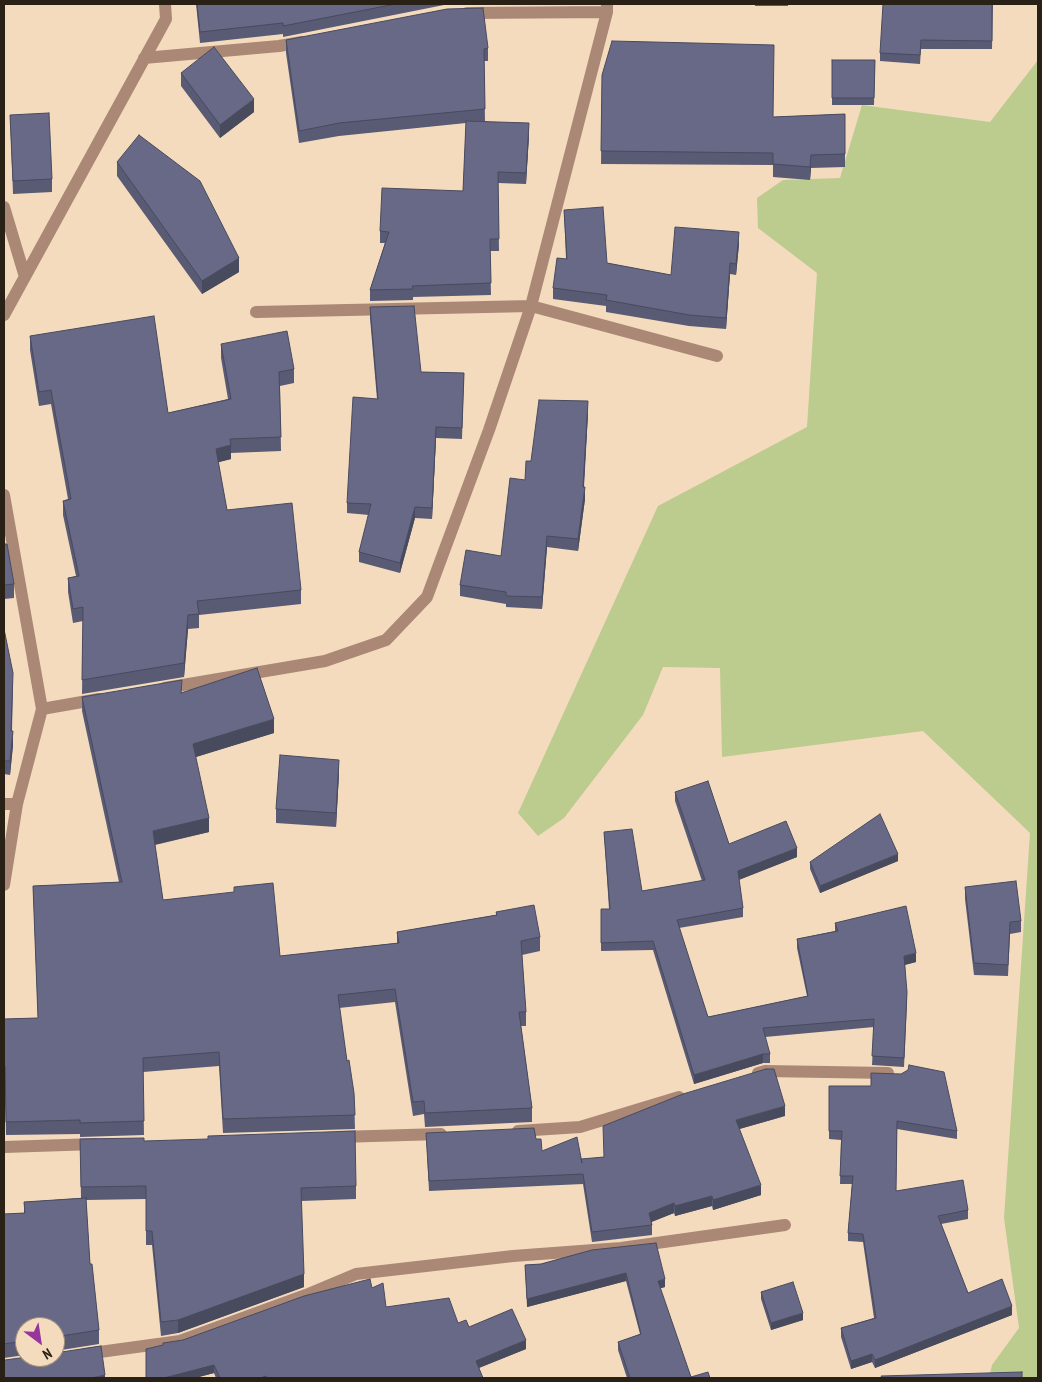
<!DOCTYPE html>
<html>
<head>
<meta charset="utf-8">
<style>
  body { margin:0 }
  #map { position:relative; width:1042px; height:1382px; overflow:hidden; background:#f4dbbe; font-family:"PT Sans Narrow",sans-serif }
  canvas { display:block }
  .frame { position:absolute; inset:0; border:5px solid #2a2116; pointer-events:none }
  .north { position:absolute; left:15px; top:1317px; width:50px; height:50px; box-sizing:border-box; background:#f4dbbe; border:1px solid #a3917b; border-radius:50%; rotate:149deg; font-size:14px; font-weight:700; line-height:20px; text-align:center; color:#2a2116 }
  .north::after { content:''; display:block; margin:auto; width:18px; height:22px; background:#96359c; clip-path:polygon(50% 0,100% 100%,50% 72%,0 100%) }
</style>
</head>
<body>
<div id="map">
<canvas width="1042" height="1382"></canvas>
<div class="frame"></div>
<div class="north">N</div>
</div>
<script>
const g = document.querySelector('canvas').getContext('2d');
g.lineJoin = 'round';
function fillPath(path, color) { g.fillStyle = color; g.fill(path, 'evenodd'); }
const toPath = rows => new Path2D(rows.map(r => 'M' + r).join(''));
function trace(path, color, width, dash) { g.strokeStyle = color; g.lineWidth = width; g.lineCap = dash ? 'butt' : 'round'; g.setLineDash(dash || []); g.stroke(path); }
fillPath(toPath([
  [1038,60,1038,1378,989,1378,992,1365,1019,1328,1004,1218,1030,833,923,731,722,757,720,668,663,667,643,715,564,818,538,836,518,813,658,506,807,427,817,273,758,228,757,198,783,180,840,178,862,105,990,122]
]), '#bccb8e');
trace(toPath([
  [467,13,607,12],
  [144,58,279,46,302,42],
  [4,207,25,277],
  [256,312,531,306,717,356],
  [4,315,166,19,165,4],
  [4,495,42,709,17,804,4,885],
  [165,688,325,661,386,640,427,597,489,430,531,306,607,12,607,4],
  [42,709,99,699],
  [4,804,17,804],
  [758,1073,765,1071,888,1073],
  [518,1131,580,1127,679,1097],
  [339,1137,441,1134],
  [4,1147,96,1144],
  [85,1354,180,1341,306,1295,356,1274,513,1256,621,1248,785,1225]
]), '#aa8875', 12);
fillPath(toPath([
  [196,4,481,4,481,5,444,5,283,37,283,34,200,43],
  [755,4,788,4,788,6,755,6],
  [993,4,992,49,921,49,920,64,880,61,880,53],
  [286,40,488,48,488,61,484,61,485,121,529,135,526,184,498,183,499,251,490,251,491,295,413,297,413,300,370,301,370,290,385,243,380,243,380,231,463,191,466,123,339,136,299,143,286,53],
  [832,60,875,60,874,105,832,105],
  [181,73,254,112,220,138,181,86],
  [602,75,773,117,845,114,845,167,811,168,810,180,773,177,773,165,601,164],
  [10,115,52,179,52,192,13,194],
  [117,162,239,272,202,294,117,176],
  [564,210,607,263,671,275,739,244,736,275,730,274,726,329,689,326,606,312,606,306,553,299,553,288,566,259],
  [370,307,421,372,464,373,462,439,436,438,432,519,415,518,400,573,359,562,359,552,369,515,347,513,347,503,377,399,370,318],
  [30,336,168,413,228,399,221,358,221,344,294,369,294,383,280,386,281,451,231,453,231,459,218,462,227,510,301,590,301,604,199,615,199,628,188,629,184,677,82,694,83,621,73,623,68,592,68,578,76,576,63,515,63,501,68,499,51,404,39,406,30,350],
  [588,413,584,487,585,499,578,551,547,547,542,609,506,607,506,604,460,596,460,585,501,556,531,461],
  [4,544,14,584,14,598,4,599],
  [4,629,13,686,12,731,13,745,10,775,4,774],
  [182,692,274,733,195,757,209,832,155,845,163,900,234,893,234,887,280,956,397,943,397,932,496,915,496,912,540,937,540,951,522,955,526,1012,526,1026,521,1026,532,1108,532,1122,425,1127,424,1114,413,1116,395,1002,339,1008,347,1061,354,1093,355,1129,223,1133,219,1066,143,1072,144,1135,80,1137,80,1134,6,1135,5,1080,4,1080,4,1019,38,1018,33,886,119,882,82,711,82,697],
  [339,773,336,827,276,823,276,809],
  [675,792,729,844,797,857,739,880,743,908,743,917,679,928,708,1017,807,996,797,948,797,939,835,931,835,923,916,962,905,965,907,1001,904,1067,872,1065,874,1027,765,1037,770,1054,770,1063,763,1063,694,1084,653,950,601,951,601,909,609,909,604,832,642,891,702,881,675,801],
  [898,861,820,893,810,869,810,862],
  [965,887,1021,921,1021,932,1010,934,1008,976,974,975,965,899],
  [829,1086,957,1131,957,1139,897,1129,896,1191,968,1210,968,1219,941,1224,968,1293,1012,1315,875,1368,872,1362,851,1369,841,1337,841,1328,874,1318,863,1242,848,1241,848,1233,852,1184,840,1184,841,1140,829,1139],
  [785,1116,739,1129,761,1195,713,1210,712,1206,675,1216,674,1213,651,1222,652,1225,652,1235,592,1242,583,1184,429,1191,426,1133,542,1151,581,1160,603,1157],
  [80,1139,144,1141,356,1186,356,1199,301,1201,304,1287,178,1333,161,1336,152,1245,146,1245,146,1199,86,1200,90,1264,99,1330,99,1344,55,1351,55,1327,25,1327,25,1355,4,1358,4,1214,24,1213,24,1202,81,1198],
  [592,1250,665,1287,660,1288,691,1377,710,1378,627,1378,618,1350,618,1342,640,1334,626,1281,527,1307,525,1265,541,1264],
  [372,1288,386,1307,469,1327,526,1349,479,1368,483,1378,216,1378,214,1373,195,1378,146,1378,183,1340],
  [761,1292,803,1320,771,1330,761,1299]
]), '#595a74');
fillPath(toPath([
  [254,99,254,112,220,138,220,125],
  [529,123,529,135,526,184,526,173],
  [811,155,811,168,810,180,810,167],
  [739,232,739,244,736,275,736,264],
  [239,258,239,272,202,294,202,281],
  [730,263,730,274,726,329,726,318],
  [588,401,588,413,583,499,583,487],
  [436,427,436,438,432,519,432,508],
  [231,445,231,459,216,463,216,449],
  [585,487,585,499,578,551,578,539],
  [415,507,415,518,400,573,400,563],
  [547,536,547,547,542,609,542,597],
  [188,615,188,629,184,677,184,663],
  [274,719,274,733,193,758,193,744],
  [13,731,13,745,10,775,10,761],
  [339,760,339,773,336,827,336,813],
  [209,818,209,832,153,845,153,831],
  [797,848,797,857,738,880,738,871],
  [898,854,898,861,820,893,820,886],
  [916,953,916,962,904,965,904,956],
  [763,1054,763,1063,694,1084,694,1075],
  [785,1106,785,1116,736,1130,736,1120],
  [761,1185,761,1195,713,1210,713,1200],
  [712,1196,712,1206,675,1216,675,1206],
  [674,1203,674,1213,649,1223,649,1213],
  [626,1273,626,1281,527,1307,527,1299],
  [304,1274,304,1287,178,1333,178,1320],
  [665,1279,665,1287,658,1289,658,1281],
  [1012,1306,1012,1315,875,1368,875,1360],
  [803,1313,803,1320,771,1330,771,1323],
  [526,1340,526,1349,476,1369,476,1361],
  [872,1354,872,1362,851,1369,851,1361],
  [214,1365,214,1373,195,1378,164,1378],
  [105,1375,105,1378,92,1378]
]), '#484a5e');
const building = toPath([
  [197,4,396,4,283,26,283,23,200,32,197,4],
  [883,4,992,4,992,41,921,40,920,55,880,53,883,4],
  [483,8,488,48,484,49,485,109,339,123,299,131,286,40,447,9,483,8],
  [612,41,774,45,773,117,845,114,845,154,811,155,810,167,773,164,773,153,601,151,602,75,612,41],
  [214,47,254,99,220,125,181,73,214,47],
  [832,60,875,60,874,98,832,98,832,60],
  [49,113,52,179,13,181,10,115,49,113],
  [466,121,529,123,526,173,498,172,499,239,490,239,491,283,412,286,413,289,370,290,389,232,380,231,382,188,463,191,466,121],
  [139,135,200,181,239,258,202,281,117,162,139,135],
  [603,207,607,263,671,275,675,227,739,232,736,264,730,263,726,318,689,315,606,300,607,295,553,288,557,258,567,259,564,210,603,207],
  [414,306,421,372,464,373,462,428,436,427,432,508,415,507,400,563,359,552,371,504,347,503,353,397,378,399,370,307,414,306],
  [154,316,168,413,231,399,221,344,287,331,294,369,279,372,281,437,230,439,231,445,216,449,227,510,292,503,301,590,197,601,199,614,188,615,184,663,82,680,83,607,73,609,68,578,79,576,63,501,71,499,51,390,39,392,30,336,154,316],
  [539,400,588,401,583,487,585,487,578,539,547,536,542,597,506,596,506,592,460,585,466,550,501,556,510,478,525,480,526,461,531,461,539,400],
  [4,544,7,544,14,584,4,585,4,544],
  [4,629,13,673,11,731,13,731,10,761,4,761,4,629],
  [257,668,274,719,193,744,209,818,153,831,163,900,234,892,234,887,273,883,280,956,399,943,397,932,497,915,496,912,534,905,540,937,521,941,526,1012,519,1012,532,1108,425,1113,424,1101,413,1102,395,989,338,995,347,1061,349,1060,354,1093,355,1115,223,1119,219,1052,143,1058,144,1121,80,1123,80,1120,6,1122,5,1066,4,1066,4,1019,38,1018,33,886,122,882,82,697,182,680,181,693,257,668],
  [280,755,339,760,336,813,276,809,280,755],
  [708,781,729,844,786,821,797,848,738,871,743,908,677,920,708,1017,808,996,797,939,838,931,835,923,906,906,916,953,904,956,907,992,904,1058,872,1056,874,1019,763,1028,770,1054,763,1054,694,1075,653,941,601,943,601,909,610,909,604,832,632,829,642,891,705,880,675,792,708,781],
  [880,814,898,854,820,886,810,862,880,814],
  [1016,881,1021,921,1010,922,1008,965,974,963,965,887,1016,881],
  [909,1065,944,1072,957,1131,897,1121,896,1191,963,1180,968,1210,938,1216,968,1293,1002,1279,1012,1306,875,1360,872,1354,851,1361,841,1328,876,1318,863,1234,848,1233,853,1176,840,1176,842,1131,829,1131,829,1086,871,1086,871,1073,901,1074,908,1070,909,1065],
  [766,1069,774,1069,785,1106,736,1120,761,1185,713,1200,712,1196,675,1206,674,1203,649,1213,652,1225,592,1232,583,1174,429,1181,426,1133,534,1128,536,1139,541,1139,542,1151,577,1137,582,1163,581,1159,604,1157,603,1126,683,1094,766,1069],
  [355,1131,356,1186,301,1188,304,1274,178,1320,161,1322,152,1231,146,1231,146,1186,81,1187,80,1139,144,1138,144,1141,208,1139,208,1136,355,1131],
  [86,1198,90,1264,92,1264,99,1330,55,1337,55,1327,25,1327,25,1341,4,1344,4,1214,25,1213,24,1202,86,1198],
  [656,1243,665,1279,658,1281,691,1377,708,1372,710,1378,630,1378,618,1342,641,1334,626,1273,527,1299,525,1265,541,1264,592,1250,656,1243],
  [370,1279,372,1288,383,1283,386,1307,449,1298,458,1323,466,1320,469,1327,512,1309,526,1340,476,1361,483,1378,267,1378,266,1376,260,1378,220,1378,214,1365,164,1378,146,1378,146,1349,163,1345,163,1343,183,1340,304,1296,370,1279],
  [793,1282,803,1313,771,1323,761,1292,793,1282],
  [101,1346,105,1375,92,1378,4,1378,4,1360,5,1360,27,1357,55,1357,55,1353,101,1346],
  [1022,1372,1022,1378,882,1378,881,1376,1022,1372]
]);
fillPath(building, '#676987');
trace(building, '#484a5e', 1);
</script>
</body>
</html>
